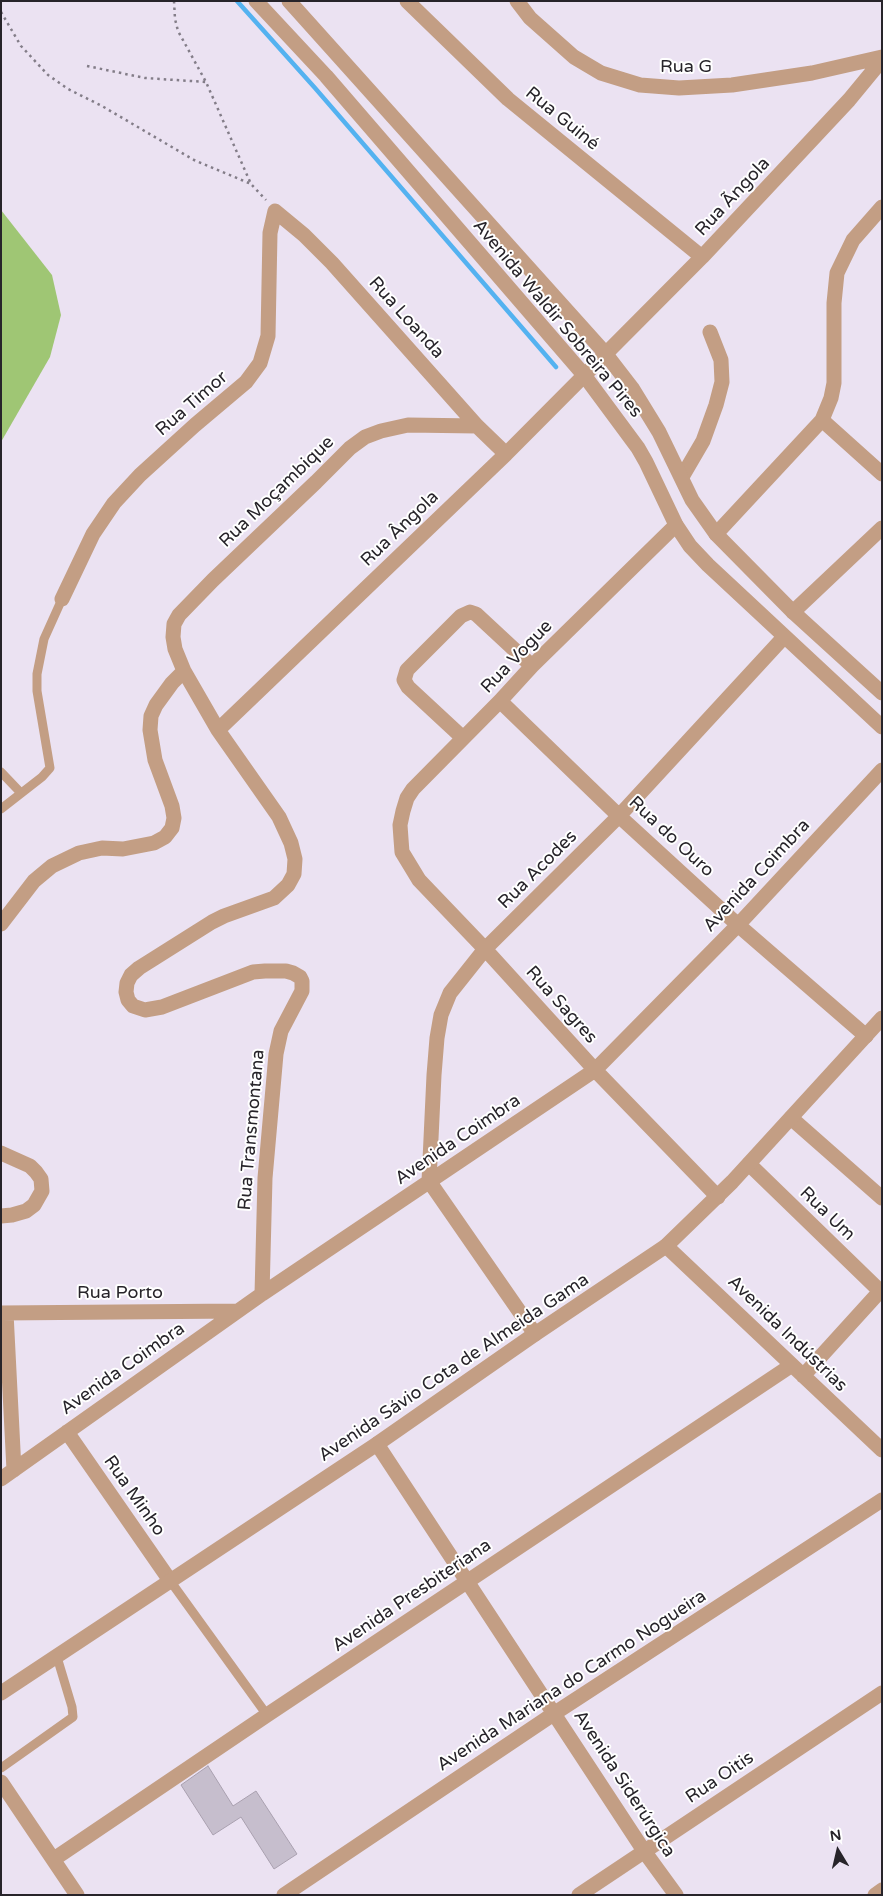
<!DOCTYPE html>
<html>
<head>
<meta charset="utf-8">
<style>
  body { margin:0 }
  #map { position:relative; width:883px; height:1896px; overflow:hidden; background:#ebe2f2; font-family:"Varela Round",sans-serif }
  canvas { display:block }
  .frame { position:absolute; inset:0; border:2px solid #27242a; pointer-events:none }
  .north { position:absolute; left:813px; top:1826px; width:50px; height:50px; -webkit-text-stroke:4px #fff; paint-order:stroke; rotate:351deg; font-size:14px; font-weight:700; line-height:20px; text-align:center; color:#27242a }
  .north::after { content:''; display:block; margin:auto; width:18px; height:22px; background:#27242a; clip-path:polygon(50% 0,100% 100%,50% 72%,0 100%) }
</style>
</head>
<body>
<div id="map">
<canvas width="883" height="1896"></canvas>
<div class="frame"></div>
<div class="north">N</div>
</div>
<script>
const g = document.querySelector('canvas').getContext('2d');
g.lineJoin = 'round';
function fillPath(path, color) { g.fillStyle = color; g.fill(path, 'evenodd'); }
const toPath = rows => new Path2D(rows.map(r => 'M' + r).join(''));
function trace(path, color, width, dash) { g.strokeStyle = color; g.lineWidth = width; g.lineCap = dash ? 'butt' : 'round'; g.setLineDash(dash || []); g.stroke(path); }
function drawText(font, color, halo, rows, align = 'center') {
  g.font = font + ' "Varela Round",sans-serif'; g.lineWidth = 4; g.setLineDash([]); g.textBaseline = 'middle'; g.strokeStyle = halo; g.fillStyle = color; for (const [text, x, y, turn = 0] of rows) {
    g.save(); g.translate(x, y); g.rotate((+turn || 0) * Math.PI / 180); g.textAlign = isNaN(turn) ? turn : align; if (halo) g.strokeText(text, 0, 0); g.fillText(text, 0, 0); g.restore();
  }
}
fillPath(toPath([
  [1,210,52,275,61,315,50,357,1,442]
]), '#9fc674');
trace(toPath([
  [237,1,315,88,556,367]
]), '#54b2f0', 4.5);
const building = toPath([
  [208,1766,233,1806,256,1791,297,1854,274,1869,241,1817,213,1835,181,1785,208,1766]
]);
fillPath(building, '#c6becd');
trace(building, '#a9a0af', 1);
trace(toPath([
  [174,1,175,19,178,31,206,82,251,184,266,200],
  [1,12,21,46,48,75,68,89,102,106,194,160,251,184],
  [87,66,145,78,206,82]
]), '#837d88', 2.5, [2.5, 4]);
trace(toPath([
  [1,772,21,793],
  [1,809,42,777,50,768,37,691,37,674,44,639,62,599],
  [171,1582,267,1715],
  [1,1768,73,1717,72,1707,57,1657]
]), '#c39e84', 9);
trace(toPath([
  [407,1,508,99,702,257],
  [517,1,530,18,574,57,601,73,640,85,679,88,732,85,812,73,882,57],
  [822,420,882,474],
  [682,477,703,441,716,405,722,382,721,360,710,332],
  [676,525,532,666,500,701,413,789,407,798,403,811,400,825,401,839,402,852,419,880,485,949,595,1070,718,1197],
  [716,534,822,420,831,398,834,383,834,303,837,273,853,240,882,207],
  [62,599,93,534,114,503,140,475,195,425,246,382,260,363,268,336,270,233,275,211,304,235,332,263,477,426,506,454],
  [793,612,882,528],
  [500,701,619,816,738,925,866,1036],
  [218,730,506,454,702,257,849,100,882,60],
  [463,738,408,687,404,680,407,670,461,616,470,612,476,614,532,666],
  [1,924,34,881,52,866,79,853,102,848,123,849,154,843,165,837,172,828,174,818,172,806,155,760,150,730,151,716,156,705,172,683,184,671],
  [791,1118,882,1198],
  [1,1153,30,1166,36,1172,41,1179,42,1191,34,1205,26,1211,12,1215,1,1216],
  [749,1164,880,1291],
  [666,1246,882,1450],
  [262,1294,265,1178,276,1054,281,1031,302,991,302,981,300,977,293,973,286,971,265,971,253,972,162,1007,145,1010,133,1006,128,1000,126,992,127,983,131,975,139,968,212,922,224,916,274,898,288,885,294,874,295,859,291,843,279,817,218,730,184,671,175,649,173,637,174,624,179,615,213,580,316,482,350,448,365,437,381,431,408,425,477,426],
  [1,1313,238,1311],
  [6,1313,14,1470],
  [535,1334,429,1181,434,1075,437,1038,441,1015,450,993,485,949,619,816,784,637],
  [803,1376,882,1289],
  [67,1432,171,1582],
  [377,1444,644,1851,676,1895],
  [1,1479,262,1294,595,1070,738,925,882,770],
  [1,1782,77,1895],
  [54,1859,267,1715,792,1365],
  [284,1895,555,1713,882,1500],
  [579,1895,882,1693],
  [875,1895,882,1890]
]), '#c39e84', 15);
trace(toPath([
  [256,1,326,76,584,375,638,448,646,462,676,525,690,546,708,565,882,727],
  [289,1,605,353,632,388,659,432,692,500,716,534,793,612,882,693],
  [1,1693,377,1444,535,1334,666,1246,732,1182,882,1018]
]), '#c39e84', 15);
drawText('18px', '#27242a', '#fff', [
  ["Rua G",686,67],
  ["Rua Guiné",562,119,39],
  ["Rua Ãngola",733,197,-47],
  ["Rua Loanda",406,318,48],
  ["Avenida Waldir Sobreira Pires",557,319,50],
  ["Rua Timor",192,404,-41],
  ["Rua Moçambique",277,492,-44],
  ["Rua Ângola",400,529,-44],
  ["Rua Vogue",517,657,-46],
  ["Rua do Ouro",671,837,43],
  ["Rua Acodes",538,870,-45],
  ["Avenida Coimbra",757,876,-47],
  ["Rua Sagres",561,1005,48],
  ["Rua Transmontana",252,1130,-85],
  ["Avenida Coimbra",458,1140,-34],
  ["Rua Um",827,1214,44],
  ["Rua Porto",120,1293],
  ["Avenida Indústrias",787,1334,44],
  ["Avenida Sávio Cota de Almeida Gama",454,1368,-34],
  ["Avenida Coimbra",123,1369,-35],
  ["Rua Minho",134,1496,55],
  ["Avenida Presbiteriana",412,1596,-34],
  ["Avenida Mariana do Carmo Nogueira",572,1681,-33],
  ["Rua Oitis",720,1778,-34],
  ["Avenida Siderúrgica",624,1784,57]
]);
</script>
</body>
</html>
